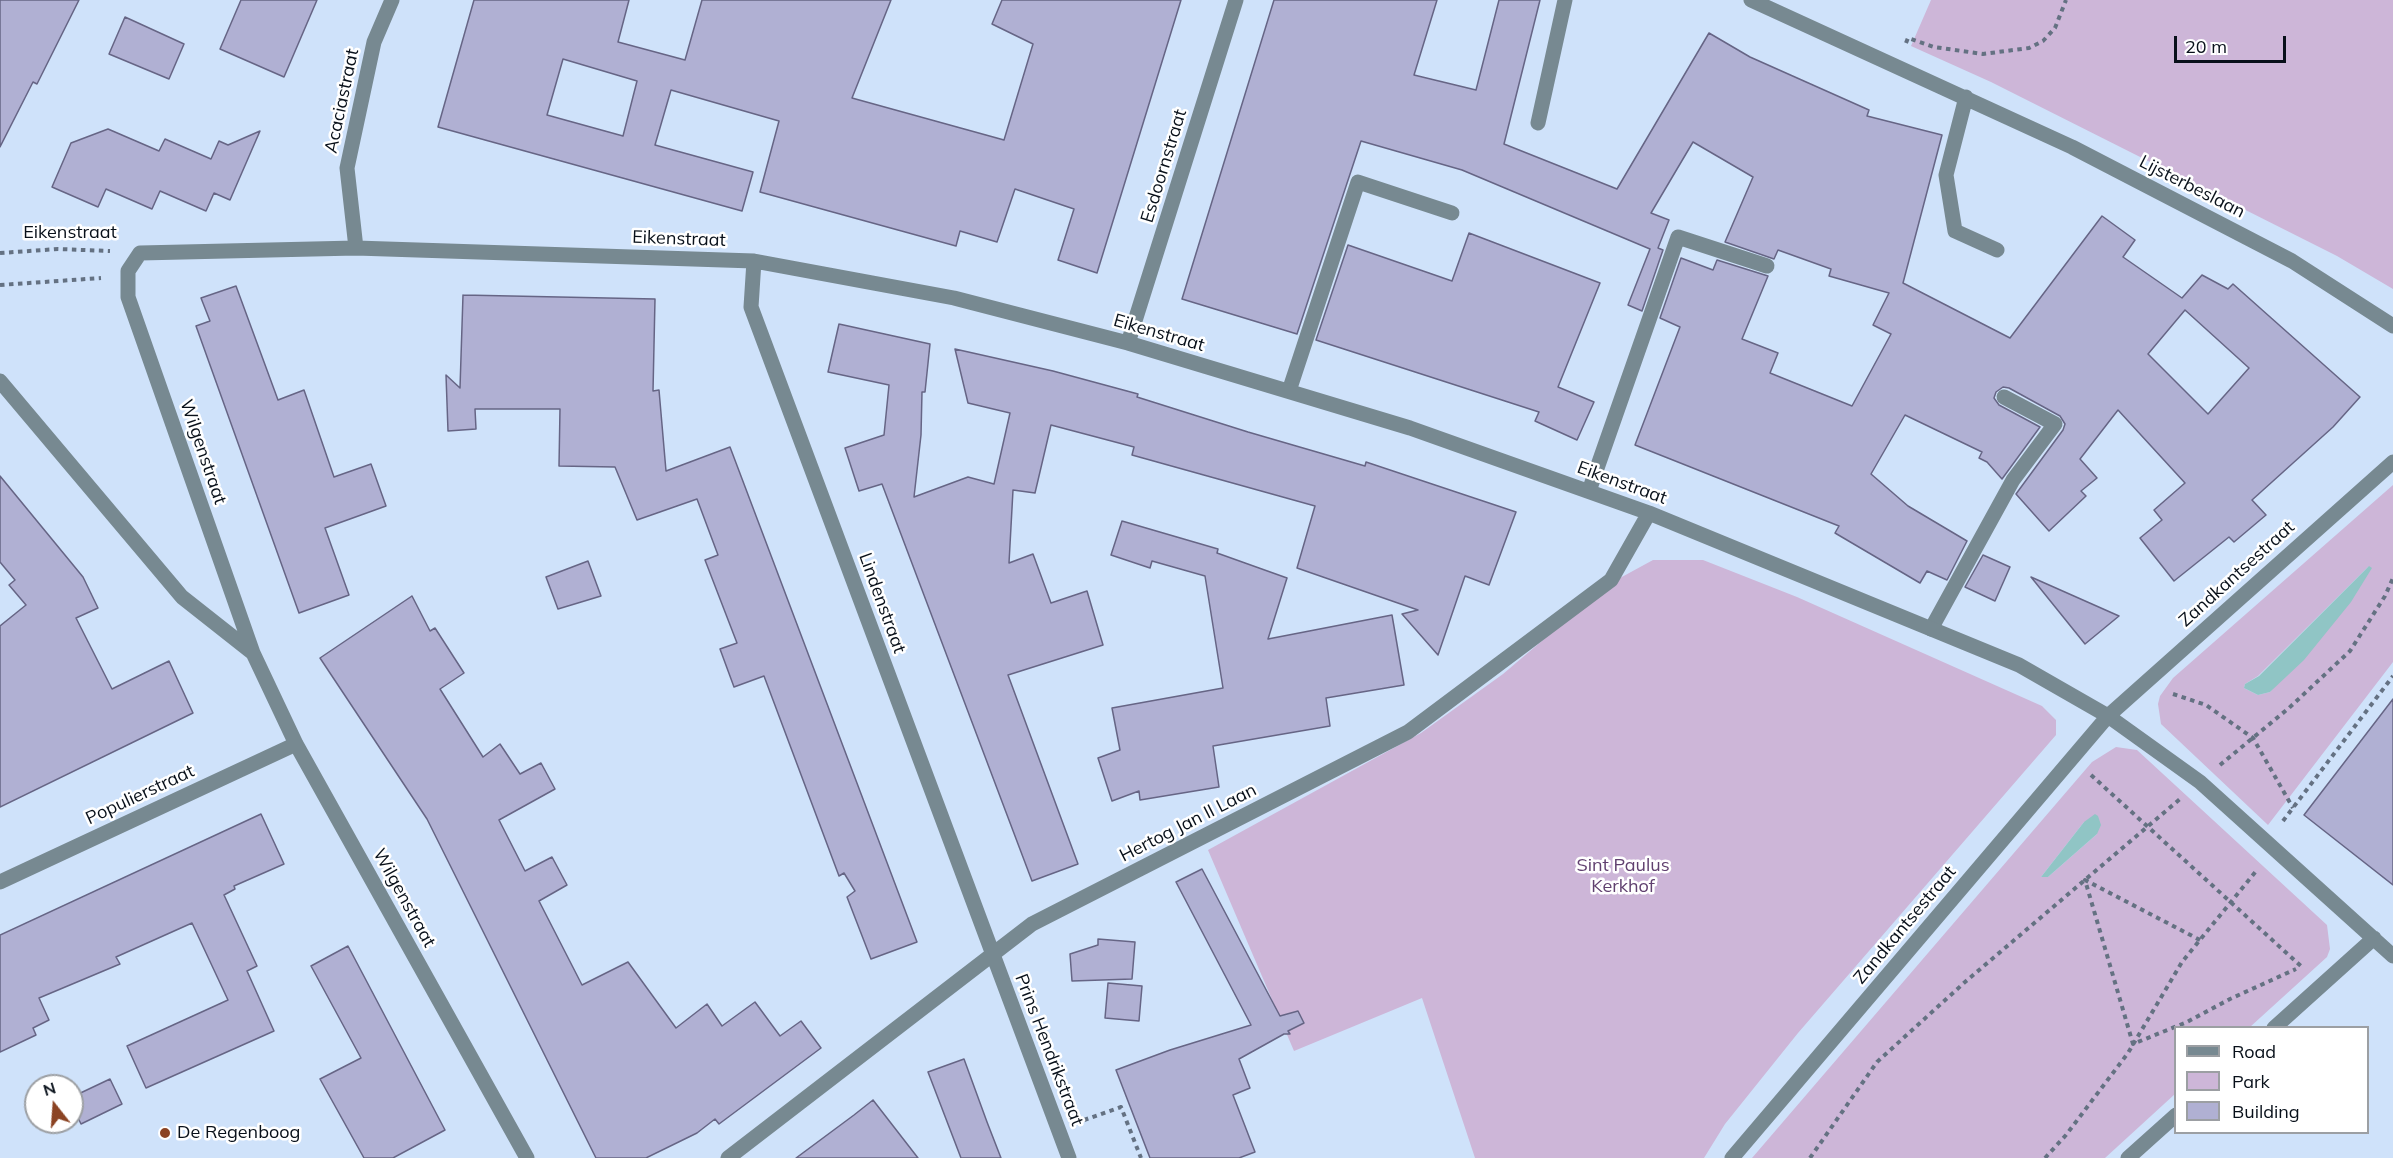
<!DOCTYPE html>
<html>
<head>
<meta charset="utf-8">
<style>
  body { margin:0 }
  #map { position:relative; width:2393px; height:1158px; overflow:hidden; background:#cfe2fa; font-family:Mulish,sans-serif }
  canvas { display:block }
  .legend { position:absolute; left:2174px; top:1026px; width:195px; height:108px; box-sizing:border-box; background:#fff; border:2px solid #9c9fa3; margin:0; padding:8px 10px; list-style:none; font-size:18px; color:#08101a }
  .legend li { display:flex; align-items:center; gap:12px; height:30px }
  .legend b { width:30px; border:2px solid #9c9fa3 }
  .north { position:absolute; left:24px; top:1074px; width:60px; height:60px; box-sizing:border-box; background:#fff; border:2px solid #9c9fa3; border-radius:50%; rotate:343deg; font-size:16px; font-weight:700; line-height:24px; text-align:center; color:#08101a }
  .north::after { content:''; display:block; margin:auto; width:21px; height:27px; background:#8b4323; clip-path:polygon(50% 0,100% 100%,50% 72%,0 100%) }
  .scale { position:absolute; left:2174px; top:36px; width:112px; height:27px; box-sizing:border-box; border:3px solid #08101a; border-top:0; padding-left:8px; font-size:18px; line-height:21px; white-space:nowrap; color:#08101a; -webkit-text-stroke:4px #fff; paint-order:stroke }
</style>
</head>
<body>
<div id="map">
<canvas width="2393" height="1158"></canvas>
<ul class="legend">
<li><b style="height:8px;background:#778991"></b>Road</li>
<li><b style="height:16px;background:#cdb6d8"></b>Park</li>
<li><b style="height:16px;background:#b0b0d3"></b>Building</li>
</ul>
<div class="north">N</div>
<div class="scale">20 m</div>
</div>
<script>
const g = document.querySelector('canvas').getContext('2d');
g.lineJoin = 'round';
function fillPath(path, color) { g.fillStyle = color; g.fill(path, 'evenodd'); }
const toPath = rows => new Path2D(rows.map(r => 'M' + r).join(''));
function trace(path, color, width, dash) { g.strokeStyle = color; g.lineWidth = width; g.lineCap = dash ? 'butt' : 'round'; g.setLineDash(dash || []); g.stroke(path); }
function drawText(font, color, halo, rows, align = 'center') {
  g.font = font + ' Mulish,sans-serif'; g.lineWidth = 5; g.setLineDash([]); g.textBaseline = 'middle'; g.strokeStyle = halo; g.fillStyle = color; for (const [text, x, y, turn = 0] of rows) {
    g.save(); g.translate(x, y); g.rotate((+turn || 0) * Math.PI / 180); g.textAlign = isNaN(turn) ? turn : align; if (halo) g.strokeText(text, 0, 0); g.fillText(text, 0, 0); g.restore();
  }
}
fillPath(toPath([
  [1931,0,2393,0,2393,289,2337,256,1991,82,1911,46],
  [2393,485,2393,662,2268,825,2161,724,2158,704,2160,696,2173,678],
  [2369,566,2270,692,2258,695,2244,688,2245,684,2258,676],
  [1653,560,1703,560,1797,597,2042,706,2056,720,2056,735,1798,1033,1725,1124,1704,1158,1475,1158,1422,998,1294,1051,1208,850,1421,733,1503,674,1609,584],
  [2116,747,2137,750,2327,925,2330,949,2327,957,2250,1027,2176,1028,2175,1094,2105,1158,1752,1158,2092,762],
  [2084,822,2097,834,2048,877,2041,877]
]), '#cdb6d8');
fillPath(toPath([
  [2369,566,2372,568,2351,602,2304,660,2270,692,2258,695,2244,688,2245,684,2259,676],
  [2095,814,2098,816,2101,825,2097,834,2048,877,2041,877,2084,822]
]), '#90c5c5');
const building = toPath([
  [0,0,79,0,37,84,33,82,0,147,0,0],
  [241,0,317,0,284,77,220,49,241,0],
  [474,0,629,0,618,42,685,60,702,0,891,0,852,98,1004,140,1033,44,992,24,1002,0,1181,0,1097,273,1058,260,1074,209,1015,189,997,242,960,231,956,246,760,192,779,121,671,90,655,145,753,172,742,211,438,127,474,0],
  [563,59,637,81,623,136,547,115,563,59],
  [1274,0,1437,0,1414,75,1476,90,1499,0,1540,0,1504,144,1617,189,1709,33,1750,57,1869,110,1867,116,1942,135,1903,283,2010,338,2102,216,2135,240,2123,257,2182,298,2202,275,2228,289,2233,284,2360,397,2333,427,2252,500,2266,515,2234,542,2229,537,2174,581,2140,538,2162,520,2154,510,2185,483,2118,410,2080,459,2097,478,2081,491,2086,496,2049,531,2016,494,2063,430,2065,424,2060,416,2009,388,2003,387,1996,392,1994,398,1999,405,2040,427,2002,479,1987,462,1979,458,1982,452,1905,415,1871,474,1908,506,1967,541,1947,580,1927,571,1920,583,1835,533,1839,526,1635,445,1680,327,1660,318,1681,258,1713,270,1717,260,1768,276,1742,339,1778,353,1770,373,1852,406,1891,334,1873,325,1889,293,1829,276,1831,269,1778,250,1774,259,1725,242,1753,177,1693,142,1651,213,1669,220,1658,248,1663,250,1642,311,1628,305,1650,249,1462,170,1361,141,1297,334,1182,299,1274,0],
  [2185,310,2249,368,2208,414,2148,354,2185,310],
  [125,17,184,44,169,79,109,54,125,17],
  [108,129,159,151,165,139,211,159,219,141,228,145,260,131,230,200,214,193,206,211,160,191,152,209,106,189,98,207,52,187,71,143,108,129],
  [1469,233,1600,283,1558,387,1594,402,1577,440,1535,421,1539,412,1316,340,1348,245,1452,281,1469,233],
  [236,286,278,400,304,390,334,477,371,464,386,506,325,528,349,595,299,613,196,326,210,321,201,298,236,286],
  [463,295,655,299,653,391,659,390,666,471,730,447,917,942,871,959,847,897,855,891,844,873,839,876,764,676,734,687,720,649,737,643,705,560,718,555,697,499,637,520,615,467,559,466,560,409,475,409,476,429,448,431,446,375,460,388,463,295],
  [839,324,930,344,925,392,922,392,921,435,914,497,968,477,994,484,1010,413,968,403,955,349,1053,371,1138,394,1137,397,1248,432,1365,466,1366,462,1516,512,1489,585,1465,576,1438,655,1402,614,1418,610,1297,568,1315,506,1132,455,1134,447,1051,425,1035,493,1013,490,1009,563,1033,554,1051,603,1087,591,1103,645,1008,675,1078,864,1032,881,882,484,859,491,845,448,884,435,889,385,828,372,839,324],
  [0,476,83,577,98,608,76,618,112,689,169,661,193,713,0,807,0,626,26,605,9,585,15,580,0,562,0,476],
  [1122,521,1218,549,1217,553,1287,578,1268,639,1392,615,1404,685,1326,698,1330,726,1213,746,1219,787,1140,800,1139,791,1112,801,1098,758,1120,750,1112,708,1223,688,1205,576,1152,561,1150,568,1111,555,1122,521],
  [1983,555,2010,567,1995,601,1965,587,1983,555],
  [588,561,601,596,558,609,546,577,588,561],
  [2031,577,2119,616,2085,644,2031,577],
  [412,596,430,631,435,628,464,673,440,689,483,757,500,744,520,774,541,763,555,789,499,820,525,871,552,857,567,885,539,901,582,985,628,962,676,1028,707,1004,722,1026,755,1002,780,1036,801,1021,821,1048,719,1124,715,1119,697,1133,646,1158,596,1158,427,819,320,658,412,596],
  [2393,699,2393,885,2304,815,2393,699],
  [261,814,284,864,234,886,235,889,224,895,257,966,247,971,274,1031,146,1088,127,1046,228,1000,192,923,116,957,120,964,39,998,49,1020,33,1028,36,1035,0,1052,0,935,261,814],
  [1202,869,1280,1016,1298,1011,1304,1023,1288,1031,1290,1034,1284,1034,1239,1059,1250,1088,1233,1095,1255,1152,1239,1158,1150,1158,1116,1070,1170,1050,1251,1025,1176,882,1202,869],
  [1098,939,1135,942,1132,979,1072,981,1070,954,1098,945,1098,939],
  [348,946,445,1130,393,1158,364,1158,320,1079,361,1058,311,966,348,946],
  [1108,983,1142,986,1139,1021,1105,1018,1108,983],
  [964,1059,987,1122,1001,1158,961,1158,928,1072,964,1059],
  [110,1079,122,1104,81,1124,72,1105,72,1097,110,1079],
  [873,1100,918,1158,796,1158,854,1115,873,1100]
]);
fillPath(building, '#b0b0d3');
trace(building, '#666585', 1.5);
trace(toPath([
  [1906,43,1908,38,1934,47,1983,54,2029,48,2043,41,2055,28,2066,0],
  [0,253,58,249,110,251],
  [0,285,101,278],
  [2173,694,2206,705,2253,738,2293,808],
  [2220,765,2289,708,2350,651,2385,596,2393,578],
  [2091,775,2303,968],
  [2283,821,2393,676],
  [2200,940,2085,880,2133,1044,2187,1022,2230,999,2296,969],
  [1084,1120,1121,1107,1141,1158],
  [1810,1158,1877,1062,1965,982,2180,799],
  [2045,1158,2066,1135,2128,1053,2182,962,2257,870]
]), '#647182', 4, [4.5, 4.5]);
trace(toPath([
  [1289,391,1358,182,1452,213],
  [1589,491,1678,237,1767,266],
  [1931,629,2013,480,2055,424,2004,397]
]), '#778991', 15);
trace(toPath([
  [1751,0,2072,147,2292,261,2393,326],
  [1966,97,1946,175,1955,231,1997,250],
  [1538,123,1565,0],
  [356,248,347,168,374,42,392,0],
  [754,261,751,307,1069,1158],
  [1128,343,1236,0],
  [0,381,182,597,253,653],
  [0,882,296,744],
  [2274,1028,2374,938],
  [527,1158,296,744,253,653,128,297,128,271,140,253,356,248,754,261,954,298,1128,343,1410,428,1649,513,2019,665,2108,716,2200,782,2393,956],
  [728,1158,1032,924,1408,732,1611,580,1649,513],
  [1732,1158,2108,716,2393,462],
  [2128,1158,2176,1115]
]), '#778991', 15);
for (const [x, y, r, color] of [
  [165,1133,6,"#8b4323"]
]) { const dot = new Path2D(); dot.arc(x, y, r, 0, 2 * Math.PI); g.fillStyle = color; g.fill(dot); trace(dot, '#fff', 2); }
drawText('18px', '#08101a', '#fff', [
  ["Acaciastraat",342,101,-78],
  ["Esdoornstraat",1164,166,-73],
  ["Lijsterbeslaan",2192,187,27],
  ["Eikenstraat",70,233],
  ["Eikenstraat",679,239,2],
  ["Eikenstraat",1159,333,16],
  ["Wilgenstraat",203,452,71],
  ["Eikenstraat",1622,483,20],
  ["Zandkantsestraat",2237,574,-42],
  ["Lindenstraat",882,603,70],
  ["Populierstraat",140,795,-25],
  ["Hertog Jan II Laan",1188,823,-27],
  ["Wilgenstraat",404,898,61],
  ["Zandkantsestraat",1905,925,-50],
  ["Prins Hendrikstraat",1049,1050,69]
]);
drawText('18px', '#60406f', '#fff', [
  ["Sint Paulus",1623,866],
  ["Kerkhof",1623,887]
]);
drawText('18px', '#08101a', '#fff', [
  ["De Regenboog",177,1133]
], 'left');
</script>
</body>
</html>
